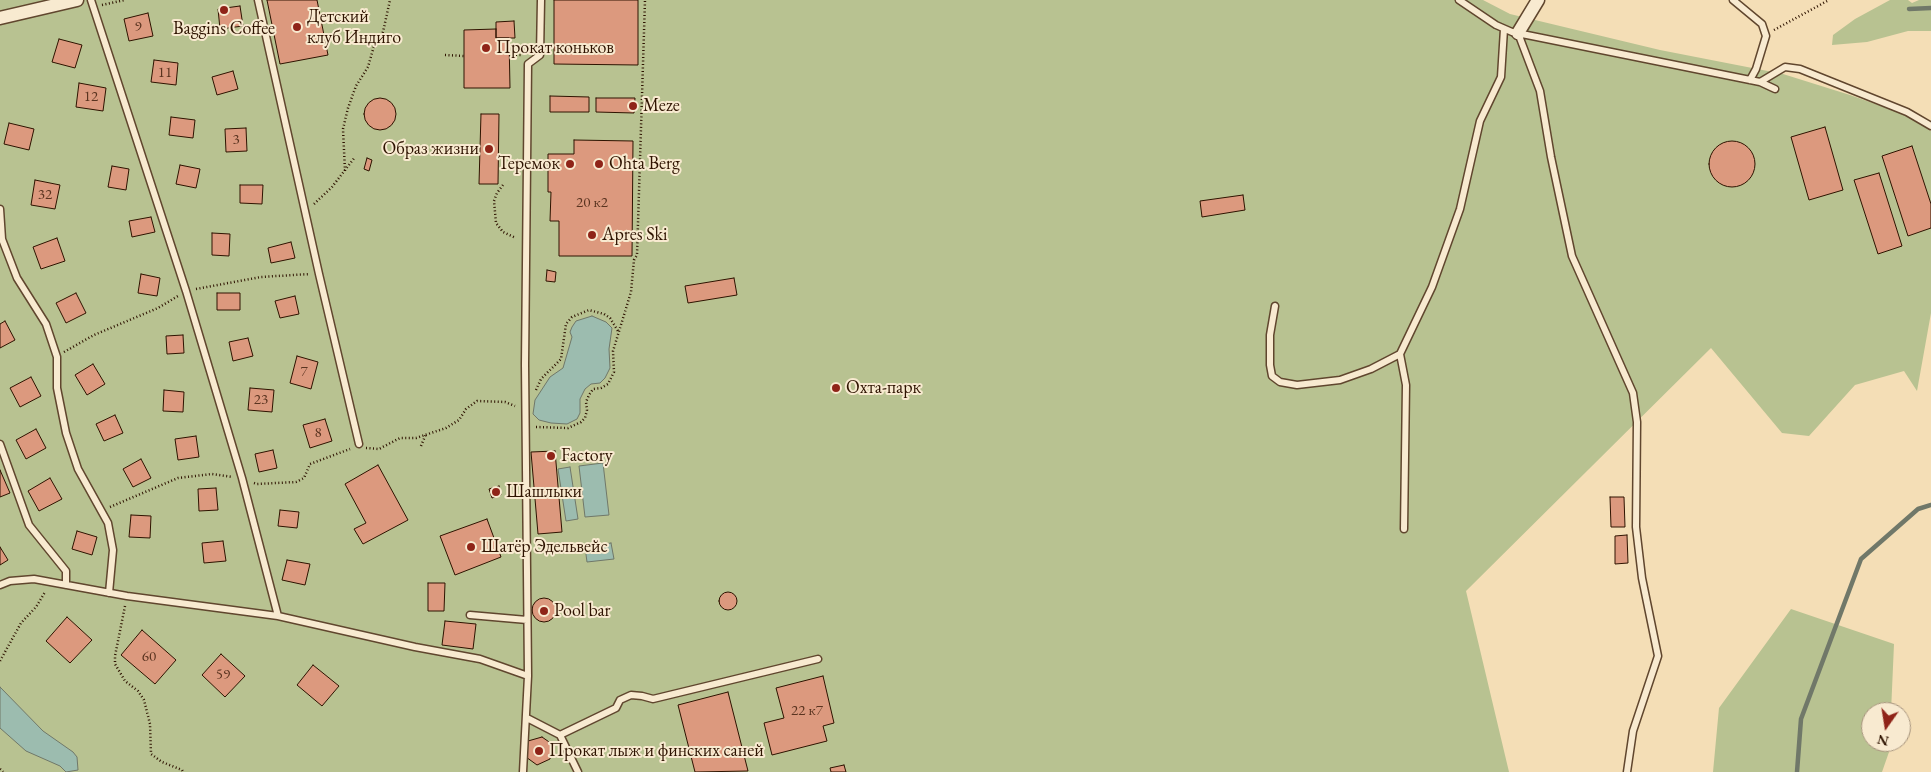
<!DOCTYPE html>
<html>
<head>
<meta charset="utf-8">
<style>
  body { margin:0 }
  #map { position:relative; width:1931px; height:772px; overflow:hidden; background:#f4deb6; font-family:"EB Garamond",serif }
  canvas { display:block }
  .north { position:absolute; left:1861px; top:702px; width:50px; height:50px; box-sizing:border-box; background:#f8ead0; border:1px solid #a7947d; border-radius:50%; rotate:193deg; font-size:14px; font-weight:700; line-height:20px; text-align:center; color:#2e1300 }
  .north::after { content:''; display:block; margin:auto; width:18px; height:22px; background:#8f2418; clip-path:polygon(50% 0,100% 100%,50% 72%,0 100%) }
</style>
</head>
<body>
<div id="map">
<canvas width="1931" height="772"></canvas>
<div class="north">N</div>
</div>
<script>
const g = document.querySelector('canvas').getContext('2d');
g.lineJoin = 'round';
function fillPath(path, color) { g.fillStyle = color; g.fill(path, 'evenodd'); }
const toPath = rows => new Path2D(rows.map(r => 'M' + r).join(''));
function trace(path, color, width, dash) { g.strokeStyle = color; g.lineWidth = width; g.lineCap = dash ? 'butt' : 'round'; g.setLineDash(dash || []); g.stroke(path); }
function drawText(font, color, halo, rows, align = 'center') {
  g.font = font + ' "EB Garamond",serif'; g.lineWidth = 4; g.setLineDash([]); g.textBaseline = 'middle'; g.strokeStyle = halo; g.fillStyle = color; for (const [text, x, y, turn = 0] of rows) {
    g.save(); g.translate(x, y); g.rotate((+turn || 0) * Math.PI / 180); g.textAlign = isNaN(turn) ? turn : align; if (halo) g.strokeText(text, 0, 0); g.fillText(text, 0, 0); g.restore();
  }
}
fillPath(toPath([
  [0,0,1483,0,1510,14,1660,50,1783,74,1850,95,1915,118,1931,131,1931,313,1917,391,1904,371,1855,385,1809,436,1782,433,1711,348,1466,591,1509,772,0,772],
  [1890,0,1908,0,1912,3,1919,0,1931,0,1931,31,1908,31,1867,42,1832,45,1833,35,1855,19],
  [1791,609,1894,644,1891,712,1871,712,1871,742,1890,742,1889,752,1882,772,1713,772,1719,708]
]), '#b8c291');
const water = toPath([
  [592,316,606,322,612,328,609,349,610,368,605,378,600,383,591,384,585,389,580,399,580,413,577,419,567,424,551,423,539,420,533,414,535,400,550,377,563,368,572,337,570,332,572,327,576,321,592,316],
  [603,463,609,515,585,517,579,466,603,463],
  [570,467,578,519,566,521,558,469,570,467],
  [611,543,614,559,587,562,585,547,611,543],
  [0,687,43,731,73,752,77,757,78,770,66,772,60,766,26,751,0,728,0,687]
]);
fillPath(water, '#9cbcaf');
trace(water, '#707869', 1);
trace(toPath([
  [1909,9,1931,8],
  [1797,772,1801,719,1861,559,1918,509,1931,505]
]), '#707869', 4.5);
const building = toPath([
  [267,0,317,0,328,55,280,64,267,0],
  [554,0,638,0,638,65,554,64,554,0],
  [240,6,243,26,220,29,218,9,240,6],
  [148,13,153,36,129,41,124,19,148,13],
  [514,21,515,38,496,38,496,22,514,21],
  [496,29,496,38,509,38,510,88,464,88,464,30,496,29],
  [59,39,82,45,75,68,52,62,59,39],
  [154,60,178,63,176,85,151,82,154,60],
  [233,71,238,89,217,95,212,77,233,71],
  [79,83,106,88,103,111,76,107,79,83],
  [550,96,589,97,589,112,550,112,550,96],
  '364 114a16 16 0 1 1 32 0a16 16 0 1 1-32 0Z',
  [596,98,635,98,634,113,596,112,596,98],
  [481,114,499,114,498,184,479,184,481,114],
  [171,117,195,120,193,138,169,135,171,117],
  [9,123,34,129,29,150,4,144,9,123],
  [1825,127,1843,190,1809,200,1791,137,1825,127],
  [246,128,247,151,226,152,225,129,246,128],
  [574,140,633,141,632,256,559,256,559,221,550,221,551,192,548,192,548,154,574,154,574,140],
  '1709 164a23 23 0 1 1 46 0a23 23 0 1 1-46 0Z',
  [1912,146,1931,204,1931,228,1908,236,1882,156,1912,146],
  [367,158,372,160,369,171,364,169,367,158],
  [180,165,200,169,196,188,176,184,180,165],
  [112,166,129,169,126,190,108,187,112,166],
  [1879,173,1902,246,1878,254,1854,180,1879,173],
  [35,180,60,185,55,209,31,205,35,180],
  [240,185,263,185,262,204,240,203,240,185],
  [1243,195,1245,210,1202,217,1200,201,1243,195],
  [151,217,155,232,132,237,129,221,151,217],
  [212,233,230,234,229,256,212,255,212,233],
  [57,238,65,261,41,269,33,247,57,238],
  [291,242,295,258,271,263,268,248,291,242],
  [547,270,556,272,555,282,546,281,547,270],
  [141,274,160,278,157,296,138,293,141,274],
  [734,278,737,295,688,303,685,286,734,278],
  [76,293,86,313,66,323,56,303,76,293],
  [217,293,240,293,240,310,217,310,217,293],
  [295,296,299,314,280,318,275,301,295,296],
  [5,321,15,340,0,348,0,324,5,321],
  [183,335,184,353,167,354,166,336,183,335],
  [248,338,253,356,233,361,229,342,248,338],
  [297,356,318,362,311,389,290,383,297,356],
  [93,364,105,384,87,395,75,375,93,364],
  [31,377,41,396,20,407,10,388,31,377],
  [250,388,274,390,272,412,248,410,250,388],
  [164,390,184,392,183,412,163,411,164,390],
  [115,415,123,433,104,441,96,424,115,415],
  [325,419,332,441,310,448,303,425,325,419],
  [36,429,46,448,26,459,16,440,36,429],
  [196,436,199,457,178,460,175,439,196,436],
  [273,450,277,468,259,472,255,454,273,450],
  [555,451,562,532,538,534,531,452,555,451],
  [141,459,151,478,133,487,123,469,141,459],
  [378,465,408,520,363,544,354,529,366,523,345,484,378,465],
  [0,470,10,493,0,497,0,470],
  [50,478,62,499,39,511,28,491,50,478],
  [499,486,501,495,492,498,489,489,499,486],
  [216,488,218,510,199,511,198,489,216,488],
  [1610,497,1624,497,1625,527,1611,527,1610,497],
  [280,510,299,512,297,528,278,526,280,510],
  [131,515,151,516,150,538,129,537,131,515],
  [487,519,501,557,455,575,440,536,487,519],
  [77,531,97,537,92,555,72,549,77,531],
  [1627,535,1628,563,1615,564,1615,536,1627,535],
  [223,541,226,561,204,563,202,543,223,541],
  [0,547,8,560,0,565,0,547],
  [287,560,310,564,305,585,282,580,287,560],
  [428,583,445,583,444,611,428,611,428,583],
  '719 601a9 9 0 1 1 18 0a9 9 0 1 1-18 0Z',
  '532 610a12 12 0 1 1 24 0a12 12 0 1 1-24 0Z',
  [67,617,92,640,70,663,46,641,67,617],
  [445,621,476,624,473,649,442,645,445,621],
  [142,630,176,660,155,684,121,655,142,630],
  [221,654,245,676,225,697,202,675,221,654],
  [313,665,339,686,322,706,297,685,313,665],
  [823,676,834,723,823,726,827,741,772,755,764,723,784,718,776,688,823,676],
  [728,692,748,771,695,772,678,705,728,692],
  [542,737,552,744,550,759,537,765,526,757,528,741,542,737],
  [844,765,846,772,831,772,830,768,844,765]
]);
fillPath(building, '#dc997e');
trace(building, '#2e1300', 1);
const service = toPath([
  [91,0,186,291,242,478,278,616],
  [258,0,319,274,359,444],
  [1459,0,1496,25,1512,32,1760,82,1775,89],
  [1733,0,1762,24,1766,36,1756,69,1750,80],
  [1518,33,1540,91,1551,157,1572,256,1633,393,1637,422,1636,527,1642,578,1658,656,1633,731,1627,772],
  [1760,82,1785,67,1800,69,1907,112,1931,126],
  [0,209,2,239,17,278,46,324,57,357,57,388,66,433,78,469,108,523,113,550,109,593],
  [1275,306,1270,335,1270,365,1272,376,1280,382,1297,385,1340,380,1371,369,1400,354,1432,287,1460,209,1480,121,1501,77,1504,29],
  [1400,354,1406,385,1404,529],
  [0,444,29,525,66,571,66,585],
  [0,585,10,581,34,579,127,596,278,616,415,647,480,659,528,676],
  [470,615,527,620],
  [527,718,560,735,616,708,620,700,631,695,642,696,653,699,818,659],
  [560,735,578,772],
  [523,772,528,676,525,364,528,64,540,55,541,0]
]);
const minor = toPath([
  [0,18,77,0],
  [1518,33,1538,0]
]);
trace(service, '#60462e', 9);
trace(minor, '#60462e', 15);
trace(toPath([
  [102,5,125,0],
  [1774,30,1829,0],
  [445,55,464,56],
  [509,55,523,55],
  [345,171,343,129,348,108,356,86,368,67,374,46,383,32,390,0],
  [503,185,497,193,494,201,496,223,503,232,516,238],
  [314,204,332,187,355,157],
  [196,289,261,277,310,274],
  [64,352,94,335,158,308,178,296],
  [536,390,541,379,561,359,566,324,572,317,589,310,604,314,610,318,618,331],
  [536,427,568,428,581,422,585,418,587,410,586,402,589,395,593,389,601,388,608,384,614,372,613,351,631,292,634,260,637,255,645,0],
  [421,446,426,434],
  [366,448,379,449,400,438,416,438,446,428,459,420,466,409,477,401,505,402,515,406],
  [254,483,257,484,296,482,304,478,310,464,350,449],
  [110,507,178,478,212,474,233,477],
  [125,606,115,656,115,664,125,681,138,691,144,700,150,724,151,754,162,762,182,770,183,772],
  [0,661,21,623,36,607,45,592],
  [0,769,3,772]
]), '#2e1300', 2.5, [1, 2.5]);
trace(service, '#f8ead0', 6);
trace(minor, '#f8ead0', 12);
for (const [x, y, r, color] of [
  [224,10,5,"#8f2418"],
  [297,27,5,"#8f2418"],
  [486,48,5,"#8f2418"],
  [633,106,5,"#8f2418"],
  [489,149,5,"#8f2418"],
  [570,164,5,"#8f2418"],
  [599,164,5,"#8f2418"],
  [592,235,5,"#8f2418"],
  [836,388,5,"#8f2418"],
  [551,456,5,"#8f2418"],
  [496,492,5,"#8f2418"],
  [471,547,5,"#8f2418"],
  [544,611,5,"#8f2418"],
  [539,751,5,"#8f2418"]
]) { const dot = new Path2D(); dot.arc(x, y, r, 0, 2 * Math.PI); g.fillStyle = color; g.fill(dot); trace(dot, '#f8ead0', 2); }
drawText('15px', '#5a3420', null, [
  ["9",138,27],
  ["11",165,73],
  ["12",91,97],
  ["3",236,140],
  ["32",45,195],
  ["20 к2",592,203],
  ["7",304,372],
  ["23",261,400],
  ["8",318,433],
  ["60",149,657],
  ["59",223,675],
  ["22 к7",807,711]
]);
drawText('18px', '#2e1300', '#f8ead0', [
  ["Детский",307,17],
  ["клуб Индиго",307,38],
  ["Baggins Coffee",224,29,"center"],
  ["Прокат коньков",496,48],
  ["Meze",643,106],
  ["Образ жизни",479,149,"right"],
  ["Теремок",560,164,"right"],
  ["Ohta Berg",609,164],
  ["Apres Ski",602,235],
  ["Охта-парк",846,388],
  ["Factory",561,456],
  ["Шашлыки",506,492],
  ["Шатёр Эдельвейс",481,547],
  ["Pool bar",554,611],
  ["Прокат лыж и финских саней",549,751]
], 'left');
</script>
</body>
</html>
